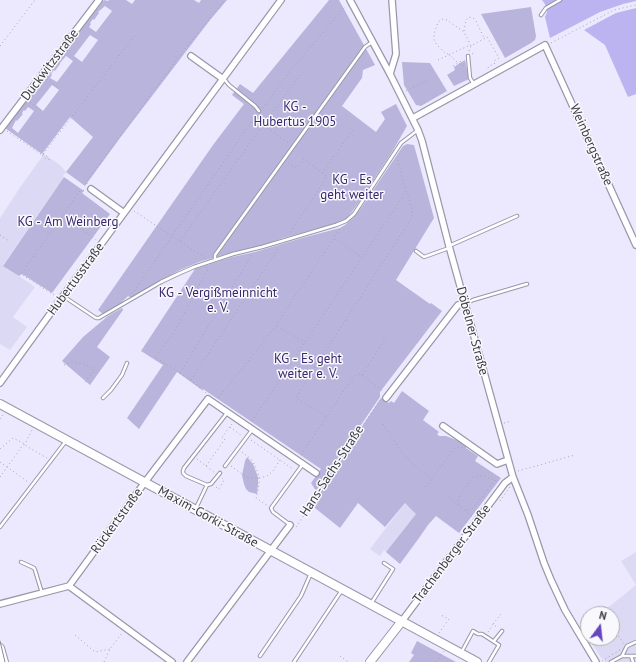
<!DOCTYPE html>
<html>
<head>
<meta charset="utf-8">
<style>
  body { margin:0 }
  #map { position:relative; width:636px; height:662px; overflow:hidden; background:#ece9fe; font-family:"PT Sans",sans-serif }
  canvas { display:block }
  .north { position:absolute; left:580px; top:606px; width:40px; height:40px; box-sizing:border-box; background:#f9f9fd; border:1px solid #adadb3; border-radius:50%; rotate:15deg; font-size:11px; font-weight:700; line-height:16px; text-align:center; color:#3c3b43 }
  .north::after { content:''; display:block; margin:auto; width:14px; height:18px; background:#6646be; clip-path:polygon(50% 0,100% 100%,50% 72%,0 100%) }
</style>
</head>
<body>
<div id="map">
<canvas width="636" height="662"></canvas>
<div class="north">N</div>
</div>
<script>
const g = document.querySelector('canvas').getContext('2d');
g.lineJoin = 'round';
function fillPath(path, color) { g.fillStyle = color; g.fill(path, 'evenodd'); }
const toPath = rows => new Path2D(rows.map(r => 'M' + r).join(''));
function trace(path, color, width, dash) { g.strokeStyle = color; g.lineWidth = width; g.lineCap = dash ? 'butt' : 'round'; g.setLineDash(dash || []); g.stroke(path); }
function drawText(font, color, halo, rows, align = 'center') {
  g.font = font + ' "PT Sans",sans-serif'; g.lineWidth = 3; g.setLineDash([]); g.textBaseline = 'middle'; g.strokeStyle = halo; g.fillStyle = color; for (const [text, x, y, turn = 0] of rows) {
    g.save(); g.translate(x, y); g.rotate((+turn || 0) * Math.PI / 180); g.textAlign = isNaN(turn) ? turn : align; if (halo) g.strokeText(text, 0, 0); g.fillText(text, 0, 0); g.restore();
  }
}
fillPath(toPath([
  [44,154,60,165,66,172,63,176,64,177,3,265,35,287,13,317,27,327,10,350,0,344,0,218,21,186],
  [405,503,417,513,386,552,384,550,380,556,370,549],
  [636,552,636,585,621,561],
  [636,585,636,662,605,662,603,658,602,659,588,638,612,638,612,614,598,614,605,610]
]), '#dcd9f4');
fillPath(toPath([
  [104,0,108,1,109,0,126,0,132,4,135,0,194,0,199,3,201,0,227,0,210,20,120,138,85,186,66,172,93,137,70,117,42,154,5,128],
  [105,6,112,11,96,32,89,27,91,24,90,23,93,19,94,20,99,13,98,12],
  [90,35,98,40,82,62,74,56],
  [66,56,73,61,57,82,50,78,52,75,51,74,54,70,55,71,60,64,60,63],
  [52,85,59,90,43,111,36,105],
  [28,107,34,111,18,133,12,128,16,120,17,121,23,114,22,113,24,110,25,111],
  [329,0,339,0,375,65,363,70,362,78,342,106,376,132,385,119,381,112,396,104,407,126,392,152,359,202,351,213,346,219,338,223,283,238,262,246,226,254,199,262,180,270,131,298,128,296,119,305,104,315,98,310,213,145,244,104,232,95,240,84,253,93],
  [531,7,536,36,535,40,531,43,505,58,481,14],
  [465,60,469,79,454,86,447,75,455,70,454,67],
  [402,62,430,63,447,91,421,106,416,105,404,85],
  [407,144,414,145,434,218,396,280,430,304,431,303,442,311,380,392,380,397,316,491,311,483,321,469,203,389,202,390,177,372,139,429,127,418,163,365,141,351,195,269,232,257,255,252,302,238,340,228,345,225,353,218,361,208,403,146],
  [64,177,84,191,82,193,110,214,52,293,22,274,19,276,3,266],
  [122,308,123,310,97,347,110,357,90,385,62,361,83,337,108,316],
  [402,391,429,411,423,420,439,432,437,434,439,436,446,436,464,443,466,445,466,448,478,456,475,461,501,478,459,533,436,516,428,525,419,538,400,564,386,552,416,514,405,503,385,527,358,503,340,528,310,504,381,398,389,403,391,401,394,403],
  [247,457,253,464,258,477,258,484,257,494,249,492,246,489,244,484,242,475,245,461],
  [417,641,456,662,409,662,414,655,411,653]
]), '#b9b4dc');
fillPath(toPath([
  [542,0,636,0,636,1,623,4,600,12,550,38,545,17,547,12,545,4],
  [636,8,636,94,628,97,605,45,584,30,616,13]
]), '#bcb3f1');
const lane = toPath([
  [541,15,546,8,560,0],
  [468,56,470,78,474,84],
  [224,79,229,85,255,106,259,111],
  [449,246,517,216],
  [416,251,424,257,449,248],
  [215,260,215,255,365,47,372,42],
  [63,296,96,318,99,318,161,282,178,274,194,267,233,254,262,247,336,225,346,221,354,214,401,143,418,130],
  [465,304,473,300,527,284],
  [103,398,111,390,122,375,127,363],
  [225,466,252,430],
  [207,485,186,476,183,473,183,471,184,468,227,413],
  [196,508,207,485,211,484,220,473],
  [289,524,273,512,271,508,303,464],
  [0,527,66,441],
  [21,562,34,568,35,570,42,593],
  [372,602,393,569,384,563],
  [494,641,502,631],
  [461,653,473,631,478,634,482,634,499,645,489,662],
  [260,656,301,596,311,573],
  [622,656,627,646,636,642],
  [631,656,633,662],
  [294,662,342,590],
  [611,662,622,656,636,656]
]);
const street = toPath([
  [350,0,390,74,418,130,422,141,449,246,513,477,528,515,544,563,551,580,565,610,596,662],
  [191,56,223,79],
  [390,74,396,54,392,0],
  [413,118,545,45,636,245],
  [0,130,99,0],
  [91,189,124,213],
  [0,383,63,296,281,0],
  [386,398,458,305,464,303],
  [443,426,497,464,508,460],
  [69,586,172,662],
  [0,604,69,586,145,482,208,399,316,473],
  [402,621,505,483,513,477],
  [187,662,290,525]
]);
const secondary = toPath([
  [0,404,477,662],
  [0,648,4,662],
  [370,662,402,621]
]);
trace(lane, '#9997aa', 4.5);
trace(street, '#9997aa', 8);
trace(secondary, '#9997aa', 10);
trace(toPath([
  [464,31,466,20,469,17,473,18,476,21,484,38],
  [551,43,614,10,636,5],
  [0,46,35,0],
  [469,51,471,46,487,37,499,58,494,61,495,63,488,67,489,69],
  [472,54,475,52],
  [438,60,470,45],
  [453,66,463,60],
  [464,66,458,63,450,55,444,52,437,45,434,40,434,34,438,22,443,19,447,20,464,32,471,46],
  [47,79,58,88,58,89],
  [406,91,430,79],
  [30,102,42,111],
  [263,108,291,70,344,8,346,6],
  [260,115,263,125,290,144],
  [7,131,42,155,43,154,48,157,49,160],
  [43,154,136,34],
  [42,155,47,160],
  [288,163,296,168,304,159,327,177,289,234],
  [322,173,355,127],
  [87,184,86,182,95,170,181,54,225,0],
  [134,211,205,258],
  [64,215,96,240],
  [0,235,9,241],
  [335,239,362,257],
  [180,241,263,125,300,75],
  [206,267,208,269,173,334,155,357,180,373,253,253],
  [132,294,257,114],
  [54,295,21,274,80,191,85,190],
  [277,326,305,342],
  [64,365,72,362,84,364,95,370,85,382],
  [287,369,304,379,308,378,411,219,413,211,407,193],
  [180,373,191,380,206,393],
  [362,375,387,336],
  [307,379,296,398,327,417],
  [191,380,279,247],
  [218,398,259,348,276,325,340,229],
  [0,419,3,415],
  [252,421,406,192,397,157],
  [504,423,511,421],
  [383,424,403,454,412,463,431,479],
  [230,427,242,436],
  [251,440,293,469],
  [0,449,13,438,25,444,26,446,47,458],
  [242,452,251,459,254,464,258,473,259,482,258,492,256,498,268,506],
  [301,455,353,377,356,375,359,374,362,375,383,391],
  [197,459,215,473],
  [0,462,28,482],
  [206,466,225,439,222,437,232,424],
  [231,466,246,477,251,478,259,478,267,476,273,471,280,460],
  [518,471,575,455],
  [0,477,23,445,25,444,32,430],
  [495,480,474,507,470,510,465,510,460,506,458,501,460,495,472,478,476,476,483,476,495,480,497,482],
  [216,487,219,489,224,480,222,478],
  [425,487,455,448,458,447,463,448],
  [448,497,459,506],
  [500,501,510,487],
  [465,510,472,516],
  [296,527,308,509,309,504,380,400],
  [493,624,501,614],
  [612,626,624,644],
  [584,628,588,625],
  [488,632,493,624,498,628],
  [439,633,449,619,441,615],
  [75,635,95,652,110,649],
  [340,656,348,662],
  [602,661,620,650],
  [104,662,110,649,122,633],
  [436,662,444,651]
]), '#a5a3b2', 1, [1, 3]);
trace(lane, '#fff', 2.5);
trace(street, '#fff', 5.5);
trace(secondary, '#fff', 8);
trace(toPath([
  [0,641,5,662]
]), '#8b8996', 1);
drawText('13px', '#3c3b43', '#f9f9fd', [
  ["Duckwitzstraße",50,65,-53],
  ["Weinbergstraße",591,145,66],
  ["Hubertusstraße",76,279,-54],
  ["Döbelner Straße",472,331,75],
  ["Hans-Sachs-Straße",332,471,-57],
  ["Maxim-Gorki-Straße",208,517,29],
  ["Rückertstraße",117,521,-54],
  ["Trachenberger Straße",452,554,-53]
]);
drawText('13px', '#3a276e', '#f9f9fd', [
  ["KG -",295,107],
  ["Hubertus 1905",295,122],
  ["KG - Es",352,180],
  ["geht weiter",352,195],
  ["KG - Am Weinberg",68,222],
  ["KG - Vergißmeinnicht",218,293],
  ["e. V.",218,308],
  ["KG - Es geht",308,359],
  ["weiter e. V.",308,374]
]);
</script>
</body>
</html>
